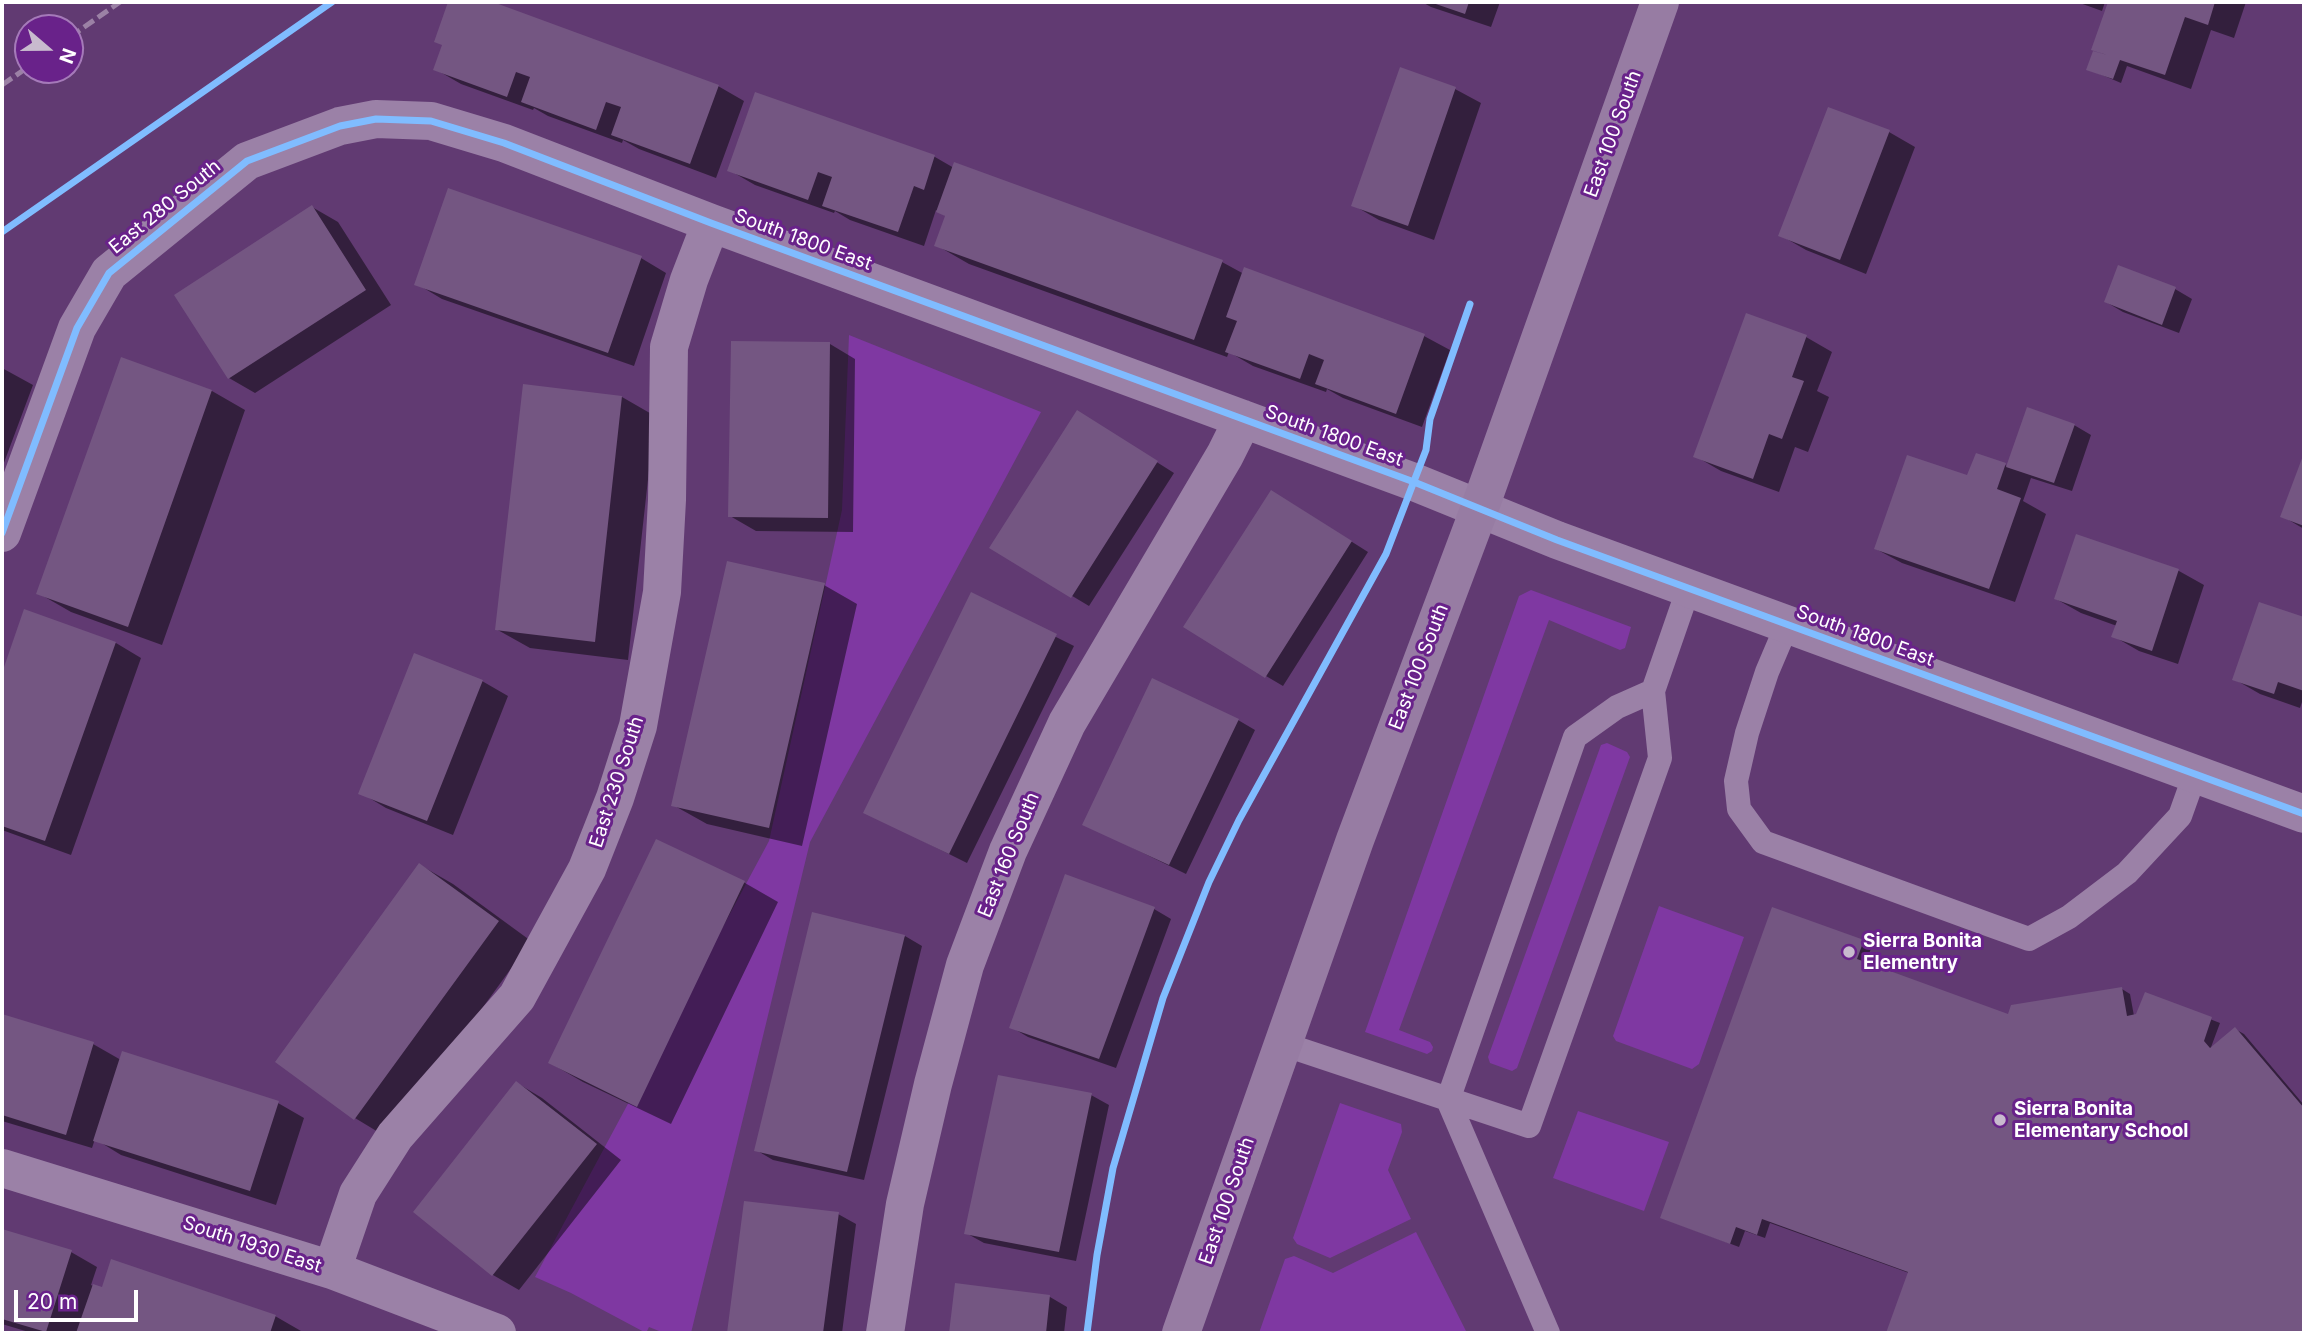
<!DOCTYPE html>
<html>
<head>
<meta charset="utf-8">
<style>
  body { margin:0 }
  #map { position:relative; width:2306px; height:1335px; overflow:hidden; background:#613a72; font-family:Inter,sans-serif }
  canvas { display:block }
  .frame { position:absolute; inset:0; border:4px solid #fff; pointer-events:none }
  .north { position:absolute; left:14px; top:14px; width:70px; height:70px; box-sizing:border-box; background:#69228a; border:2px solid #a57ab9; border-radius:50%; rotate:110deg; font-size:19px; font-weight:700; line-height:28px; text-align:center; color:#fff }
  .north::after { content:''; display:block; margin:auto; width:24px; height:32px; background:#c8bace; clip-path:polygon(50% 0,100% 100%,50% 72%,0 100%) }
  .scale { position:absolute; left:14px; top:1290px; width:124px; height:32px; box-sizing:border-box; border:4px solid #fff; border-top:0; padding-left:9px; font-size:21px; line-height:24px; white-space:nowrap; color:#fff; -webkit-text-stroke:5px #69228a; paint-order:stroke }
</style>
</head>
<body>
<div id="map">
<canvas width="2306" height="1335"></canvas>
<div class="frame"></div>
<div class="north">N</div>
<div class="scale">20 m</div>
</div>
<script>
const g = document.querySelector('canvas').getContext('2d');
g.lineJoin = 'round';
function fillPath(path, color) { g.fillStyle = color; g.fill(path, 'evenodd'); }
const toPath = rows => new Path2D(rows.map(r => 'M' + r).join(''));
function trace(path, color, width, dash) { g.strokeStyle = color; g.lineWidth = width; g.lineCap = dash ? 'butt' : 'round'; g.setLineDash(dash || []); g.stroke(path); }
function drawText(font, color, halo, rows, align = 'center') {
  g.font = font + ' Inter,sans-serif'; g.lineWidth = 6; g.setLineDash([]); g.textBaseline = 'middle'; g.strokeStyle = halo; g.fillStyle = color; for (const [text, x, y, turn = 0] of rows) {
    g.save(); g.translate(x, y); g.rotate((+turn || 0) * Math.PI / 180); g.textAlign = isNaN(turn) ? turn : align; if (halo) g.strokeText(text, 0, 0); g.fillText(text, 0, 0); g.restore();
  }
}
fillPath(toPath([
  [849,335,1041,412,810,842,691,1333,664,1333,649,1327,646,1333,571,1293,535,1277,769,841,842,510],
  [1531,590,1631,627,1625,648,1620,650,1549,620,1399,1030,1430,1042,1433,1047,1432,1051,1427,1054,1365,1032,1519,596],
  [1607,743,1627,752,1630,757,1517,1068,1512,1071,1490,1063,1488,1057,1601,745],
  [1659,906,1744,937,1699,1064,1692,1069,1616,1041,1613,1036],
  [1340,1103,1401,1124,1402,1132,1388,1170,1411,1219,1330,1258,1297,1244,1293,1238],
  [1578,1111,1669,1142,1644,1211,1553,1178],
  [1416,1232,1467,1333,1259,1333,1285,1259,1294,1256,1333,1273]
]), '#7f38a2');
fillPath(toPath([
  [450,2,488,2,718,86,744,101,716,178,639,149,623,140,622,143,548,116,534,108,533,110,461,84,435,69,444,45,436,41],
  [1422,2,1500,2,1491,27,1431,7],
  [2077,2,2105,2,2102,11],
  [2109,2,2246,2,2234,38,2211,30,2191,89,2127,66,2121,83,2088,69,2105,55,2094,49],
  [1401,69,1455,89,1481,103,1434,240,1379,220,1353,205],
  [756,94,935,157,954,168,1222,262,1244,274,1424,336,1450,350,1422,427,1343,398,1327,389,1326,392,1253,366,1229,352,1227,357,969,264,936,245,947,217,936,210,924,246,850,220,835,211,834,213,755,185,729,170],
  [1829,109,1889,132,1915,147,1866,274,1806,250,1780,235],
  [312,207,338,222,391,305,255,393,229,378],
  [641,258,666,273,634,366,442,299,417,284],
  [2175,289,2192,299,2179,333,2123,312,2106,302],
  [1806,337,1832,352,1817,391,1829,397,1808,452,1795,447,1779,492,1721,471,1695,456],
  [830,344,855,359,853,532,756,531,730,516],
  [122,360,212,391,245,410,162,645,71,612,38,593],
  [2,368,33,385,2,468],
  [525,386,622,397,655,416,628,660,530,648,496,629],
  [1095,423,1174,473,1089,606,992,548],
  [2074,425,2091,435,2072,491,2031,478,2023,501,2046,514,2015,602,1902,563,1876,549,1968,478,2005,465,2008,467],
  [2304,457,2304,529,2282,516],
  [1289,502,1368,552,1283,686,1266,676],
  [2077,536,2179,571,2204,585,2178,664,2139,651,2113,636,2117,626,2081,613,2056,599],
  [824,585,857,604,802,846,707,824,673,805],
  [972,595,1074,646,967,863,865,812],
  [2260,604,2304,619,2304,696,2300,708,2260,694,2234,679],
  [25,612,116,643,141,658,71,855,2,830,2,678],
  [482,681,508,696,453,835,386,808,361,793],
  [1238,720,1255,730,1186,874,1084,824],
  [657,841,745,883,778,902,671,1124,583,1082,550,1063],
  [420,865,453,884,531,941,388,1138,355,1118,277,1061],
  [1154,909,1171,919,1116,1068,1028,1037,1011,1027],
  [1773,909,1872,946,1865,964,2009,1016,2122,989,2130,994,2134,1016,2138,1016,2146,994,2220,1023,2210,1050,2235,1029,2244,1034,2304,1105,2304,1333,1888,1333,1909,1273,1770,1223,1765,1238,1745,1231,1739,1247,1662,1218],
  [905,936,922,946,864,1180,773,1160,756,1150],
  [2,1016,93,1044,121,1060,278,1103,304,1118,276,1205,121,1155,95,1139,92,1148,2,1121],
  [517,1083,542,1098,621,1160,519,1290,493,1275,415,1212],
  [1091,1095,1109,1105,1076,1261,984,1243,966,1233],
  [745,1203,838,1214,856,1224,842,1333,729,1333],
  [2,1230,71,1252,97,1267,91,1285,103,1290,275,1316,301,1331,300,1333,32,1333,2,1324],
  [957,1285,1050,1297,1067,1307,1064,1333,951,1333]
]), '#0007');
fillPath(toPath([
  [448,2,493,2,719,85,690,164,611,135,621,107,606,102,596,130,521,102,530,77,516,72,507,97,433,70,442,45,434,42],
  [1430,2,1469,2,1465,14],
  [2108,2,2215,2,2208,25,2185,17,2165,75,2120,60,2113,79,2086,70,2093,51,2107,55,2091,50],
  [1400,67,1456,87,1408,226,1351,206],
  [755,92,935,155,924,190,914,186,898,232,822,206,832,177,818,172,808,200,727,171],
  [1828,107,1890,130,1840,260,1778,236],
  [954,162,1223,260,1194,340,934,246,945,216,936,212],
  [448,188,642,256,608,353,414,285],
  [312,205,366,290,228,379,174,295],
  [2118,265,2176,287,2162,325,2104,302],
  [1244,267,1425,334,1396,414,1315,384,1324,360,1309,354,1300,379,1225,352,1237,321,1226,317],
  [1746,313,1807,335,1792,377,1804,381,1782,439,1769,434,1753,479,1693,457],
  [731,341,830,342,828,518,728,517],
  [121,357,212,390,128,627,36,594],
  [523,384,622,396,595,642,495,630],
  [2027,407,2075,424,2054,483,2006,467],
  [1077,410,1158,461,1071,598,989,548],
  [1976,453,2006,463,1997,489,2021,498,1989,589,1874,549,1907,455,1967,475],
  [2304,453,2304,526,2280,517],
  [1271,490,1352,541,1265,678,1183,627],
  [2076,534,2179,569,2152,651,2111,637,2117,621,2054,599],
  [727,561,825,583,769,828,671,806],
  [971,592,1057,634,949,854,863,813],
  [2259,602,2304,617,2304,691,2278,682,2274,694,2232,680],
  [24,609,116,642,45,841,2,826,2,673],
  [414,653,483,680,427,821,358,794],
  [1152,678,1239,719,1169,865,1082,825],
  [656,839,745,881,637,1107,548,1063],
  [419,863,499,921,354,1120,275,1062],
  [1065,874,1155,907,1099,1059,1009,1028],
  [1772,907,1864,940,1857,959,2008,1014,2011,1005,2122,987,2127,1016,2136,1014,2145,992,2212,1017,2204,1041,2210,1048,2235,1027,2304,1108,2304,1333,1886,1333,1908,1272,1762,1219,1757,1235,1736,1227,1730,1244,1660,1218],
  [812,912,905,935,847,1172,754,1151],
  [2,1014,94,1042,66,1135,2,1115],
  [122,1051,279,1101,250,1191,93,1141],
  [998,1075,1092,1093,1059,1252,964,1234],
  [516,1081,597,1144,492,1276,413,1212],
  [744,1201,839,1212,823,1333,727,1333],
  [2,1229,72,1250,46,1332,2,1319],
  [111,1259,276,1315,270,1333,76,1333,93,1284,102,1287],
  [955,1283,1050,1295,1046,1333,949,1333]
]), '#745682');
trace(toPath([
  [1787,625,1767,672,1747,733,1736,781,1739,809,1763,842,1990,925,2029,939,2069,917,2127,873,2180,816,2195,774],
  [1283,1044,1529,1126,1660,758,1653,691],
  [1548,1333,1448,1100,1575,737,1617,707,1653,691,1689,587]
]), '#9b81a7', 24);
trace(toPath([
  [2,533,77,328,109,273,247,161,340,126,376,119,431,121,504,143,711,223,1414,482,1557,540,2304,814],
  [2,1168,332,1270,497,1333],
  [332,1270,358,1194,395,1136,517,997,587,869,615,798,638,726,662,592,667,500,669,347,689,280,711,223],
  [885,1333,905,1204,933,1084,965,965,1008,851,1067,723,1225,455,1243,419]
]), '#9b81a7', 38);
trace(toPath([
  [1181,1333,1355,840,1479,510,1660,2]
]), '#977ca3', 38);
trace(toPath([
  [70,37,120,2],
  [2,85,28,67]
]), '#9b81a5', 5, [12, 5]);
trace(toPath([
  [2,232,332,2],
  [2,533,77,328,109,273,247,161,340,126,376,119,431,121,504,143,711,223,1414,482,1557,540,2304,814],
  [1087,1333,1097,1255,1113,1168,1163,998,1209,882,1239,820,1386,554,1426,450,1430,419,1470,304]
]), '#80bcff', 7);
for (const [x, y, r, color] of [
  [1849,952,7,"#c8bace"],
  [2000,1120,7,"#c8bace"]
]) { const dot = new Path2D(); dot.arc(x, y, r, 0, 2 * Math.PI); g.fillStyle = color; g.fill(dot); trace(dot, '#69228a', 2.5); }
drawText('19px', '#fff', '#69228a', [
  ["East 100 South",1613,134,-70],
  ["East 280 South",165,207,-39],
  ["South 1800 East",803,240,20],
  ["South 1800 East",1334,436,20],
  ["South 1800 East",1865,636,20],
  ["East 100 South",1419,667,-69],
  ["East 230 South",617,782,-72],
  ["East 160 South",1009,855,-68],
  ["East 100 South",1227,1201,-71],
  ["South 1930 East",252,1245,18]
]);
drawText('bold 19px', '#fff', '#69228a', [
  ["Sierra Bonita",1863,941],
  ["Elementry",1863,963],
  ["Sierra Bonita",2014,1109],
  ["Elementary School",2014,1131]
], 'left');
</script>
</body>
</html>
